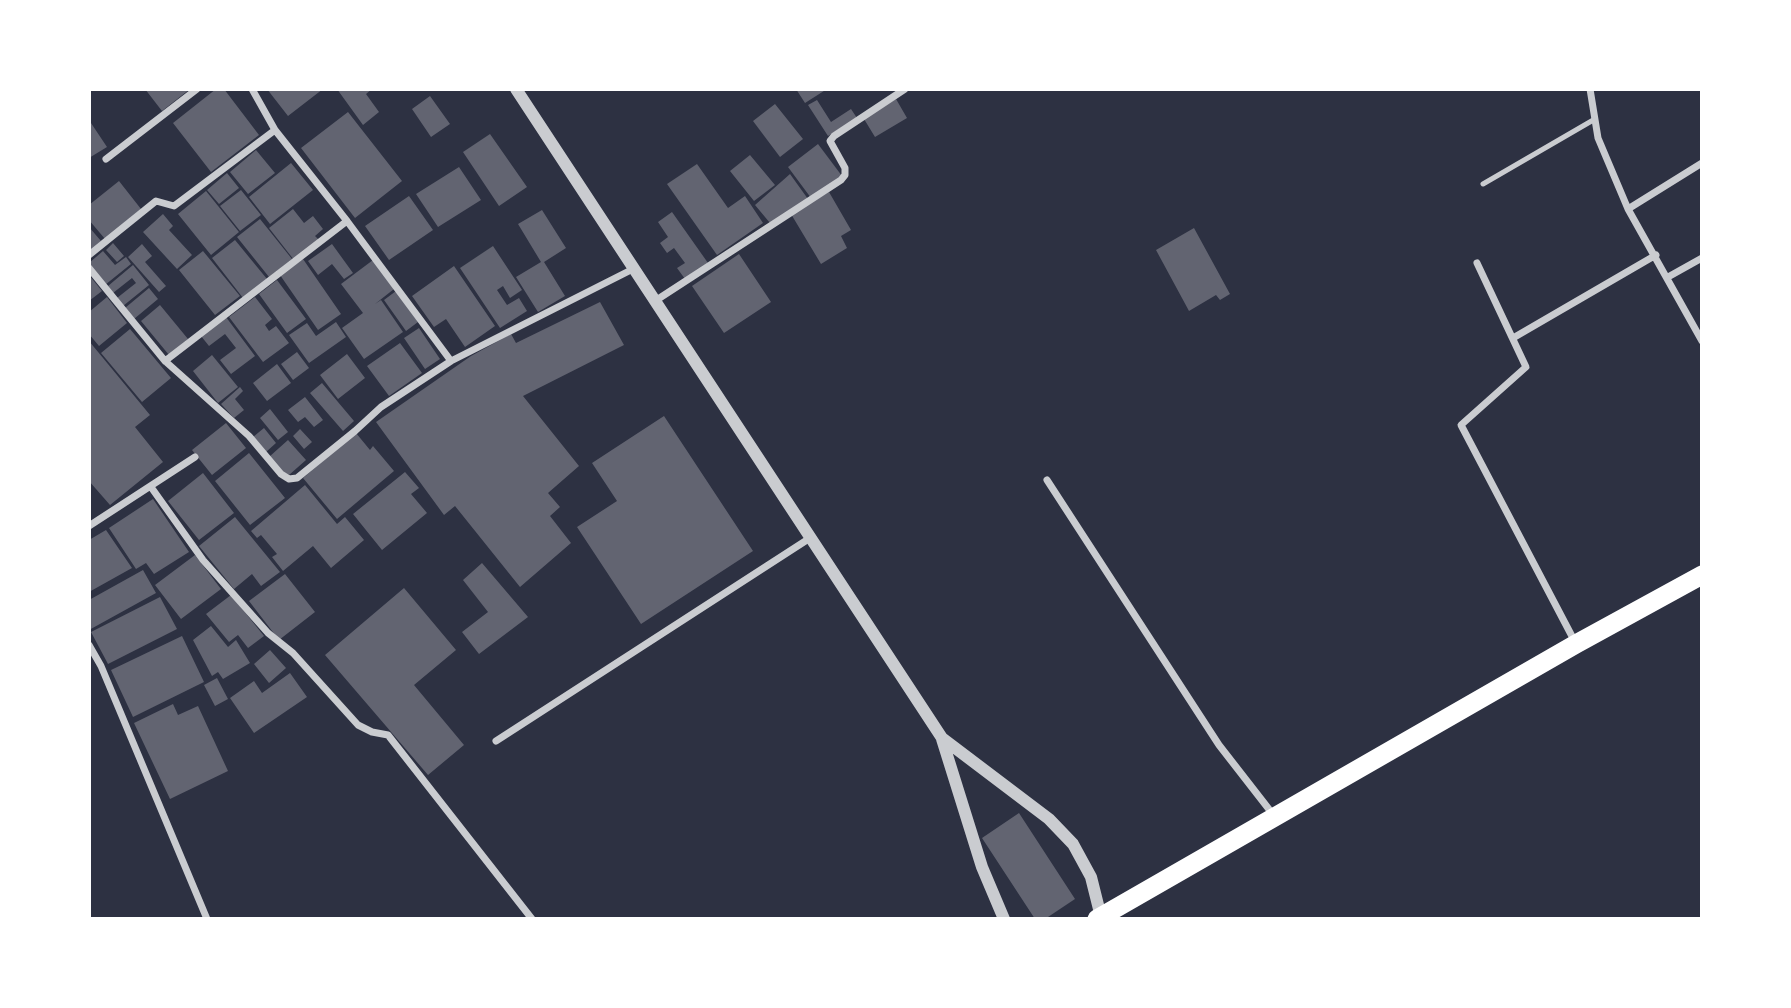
<!DOCTYPE html>
<html>
<head>
<meta charset="utf-8">
<style>
  body { margin:0 }
  #map { position:relative; width:1791px; height:1008px; overflow:hidden; background:#2d3142; font-family:"Noto Sans",sans-serif }
  canvas { display:block }
  .frame { position:absolute; inset:0; border:91px solid #fff; pointer-events:none }
</style>
</head>
<body>
<div id="map">
<canvas width="1791" height="1008"></canvas>
<div class="frame"></div>
</div>
<script>
const g = document.querySelector('canvas').getContext('2d');
g.lineJoin = 'round';
function fillPath(path, color) { g.fillStyle = color; g.fill(path, 'evenodd'); }
const toPath = rows => new Path2D(rows.map(r => 'M' + r).join(''));
function trace(path, color, width, dash) { g.strokeStyle = color; g.lineWidth = width; g.lineCap = dash ? 'butt' : 'round'; g.setLineDash(dash || []); g.stroke(path); }
fillPath(toPath([
  [145,89,190,89,162,111],
  [216,89,224,89,259,135,211,172,173,123],
  [267,89,323,89,288,116],
  [337,89,372,89,366,94,379,112,363,125],
  [796,89,827,89,805,103],
  [430,96,450,124,431,137,412,109],
  [896,99,907,118,875,137,864,119],
  [817,100,831,122,851,109,857,118,828,136,808,105],
  [775,104,803,139,780,157,753,121],
  [348,112,402,181,355,218,301,148],
  [89,120,107,147,89,158],
  [490,134,527,187,499,206,463,152],
  [818,144,842,176,811,198,788,167],
  [256,150,275,173,248,194,230,172],
  [750,155,775,185,754,201,730,171],
  [291,163,313,190,270,224,249,197],
  [697,164,728,208,745,196,763,223,717,255,667,184],
  [459,167,481,200,438,227,416,194],
  [227,173,239,188,219,204,207,190],
  [790,174,808,199,770,223,755,205],
  [119,181,141,209,105,239,89,220,89,205],
  [241,190,261,215,240,231,220,206],
  [206,191,239,232,211,255,178,214],
  [829,192,851,230,841,236,847,248,821,264,791,214],
  [409,196,433,230,389,260,365,226],
  [293,209,304,223,313,216,323,229,315,236,319,240,294,260,269,228],
  [542,210,566,248,544,262,565,296,538,312,516,277,541,262,518,224],
  [672,212,708,263,685,279,677,268,685,263,674,248,667,253,660,243,668,237,658,222],
  [163,214,173,226,169,230,192,255,177,269,143,232],
  [260,219,292,259,269,277,237,237],
  [89,227,101,241,89,251],
  [1194,228,1230,294,1220,300,1216,295,1189,311,1156,250],
  [235,240,267,279,243,298,212,258],
  [113,243,124,256,117,262,106,250],
  [142,244,152,256,145,262,166,286,159,292,128,257],
  [332,244,353,273,344,279,332,264,318,275,308,261],
  [493,246,522,290,510,298,503,286,497,290,507,305,519,298,527,311,500,328,460,268],
  [103,251,115,265,126,257,131,264,105,285,89,266,89,263],
  [203,251,240,296,215,315,179,270],
  [739,254,771,302,724,333,692,286],
  [303,259,341,314,318,330,280,275],
  [373,260,394,289,375,304,381,300,403,332,364,359,342,328,363,313,341,284],
  [133,265,149,285,123,306,117,298,136,283,132,278,113,293,108,286],
  [454,266,495,326,465,347,446,319,434,327,412,296],
  [89,275,102,291,89,301],
  [277,280,306,319,287,333,259,294],
  [149,288,158,299,134,319,125,308],
  [396,291,418,322,406,331,384,300],
  [107,297,127,323,99,346,89,334,89,312],
  [255,297,272,319,265,325,269,331,276,326,289,343,263,362,229,317],
  [600,302,624,345,523,396,579,466,548,493,560,507,550,516,571,543,520,587,455,506,444,515,376,422,471,356,511,334,516,343],
  [160,305,188,339,169,355,141,321],
  [226,317,255,356,231,374,220,360,236,348,225,334,209,346,201,336],
  [336,322,346,337,309,363,289,335,307,323,316,336],
  [419,328,440,359,425,369,404,338],
  [130,329,171,378,142,402,101,353],
  [89,341,150,415,135,427,163,462,110,505,89,481],
  [400,343,422,373,389,396,367,366],
  [297,352,309,368,293,380,281,364],
  [347,354,365,378,338,399,320,375],
  [212,355,238,387,218,403,193,371],
  [277,364,291,383,267,401,253,383],
  [322,383,354,421,343,431,310,393],
  [240,387,243,391,235,399,244,410,234,418,221,404],
  [305,397,323,420,314,427,305,417,298,422,288,410],
  [270,409,288,432,278,440,260,418],
  [664,416,753,551,641,624,577,527,617,501,592,463],
  [226,423,246,448,212,475,192,450],
  [264,428,276,443,266,452,253,437],
  [300,429,312,442,304,449,293,436],
  [356,433,370,450,373,446,394,471,337,519,303,478],
  [288,440,306,460,289,475,284,473,269,457],
  [249,453,285,498,250,525,215,481],
  [405,472,419,488,411,494,427,513,382,550,353,514],
  [203,473,234,513,199,540,168,501],
  [305,485,337,524,345,517,364,540,331,568,313,546,283,571,272,557,277,554,261,535,257,538,251,531],
  [153,499,189,552,154,574,146,563,136,569,109,528],
  [235,517,280,572,261,586,252,574,234,589,199,546],
  [106,530,132,568,89,592,89,540],
  [195,555,221,589,181,619,155,585],
  [482,563,528,617,479,654,462,632,488,612,463,580],
  [143,570,156,593,89,630,89,600],
  [285,574,315,612,279,640,249,601],
  [404,588,456,650,414,685,464,745,428,775,325,655],
  [231,595,264,636,248,648,238,635,229,642,206,614],
  [160,597,177,629,108,664,91,632],
  [211,626,228,647,236,640,250,663,223,679,218,672,212,676,193,640],
  [182,636,204,682,133,717,111,670],
  [270,650,286,668,269,683,254,664],
  [290,673,307,697,254,733,230,698,254,681,262,693],
  [217,678,228,699,215,706,204,685],
  [173,704,178,715,198,706,228,771,170,799,134,723],
  [1019,813,1075,899,1045,919,1035,919,982,838]
]), '#626471');
trace(toPath([
  [1483,184,1595,119]
]), '#caccd0', 5);
trace(toPath([
  [252,89,275,130,347,221,451,361],
  [1590,89,1598,138,1628,209,1702,341],
  [106,159,197,89],
  [1628,209,1702,163],
  [89,255,156,201,174,206,275,130],
  [1477,263,1526,367,1461,425,1575,642],
  [89,268,165,361,249,436,281,474,289,479,297,478,355,431,381,407,451,361,633,269],
  [1668,277,1702,258],
  [655,301,841,180,845,175,845,168,830,141,834,136,905,89],
  [1513,338,1656,255],
  [165,361,347,221],
  [1047,480,1219,745,1275,817],
  [151,487,203,560,268,633,293,653,358,725,372,732,388,735,532,919],
  [89,526,195,457],
  [89,645,101,666,207,919],
  [496,741,810,538]
]), '#caccd0', 7);
trace(toPath([
  [516,89,942,738,1049,819,1073,844,1091,877,1101,917],
  [942,739,982,867,1004,919]
]), '#caccd0', 12);
trace(toPath([
  [1097,919,1576,644,1702,575]
]), '#fff', 19);
</script>
</body>
</html>
